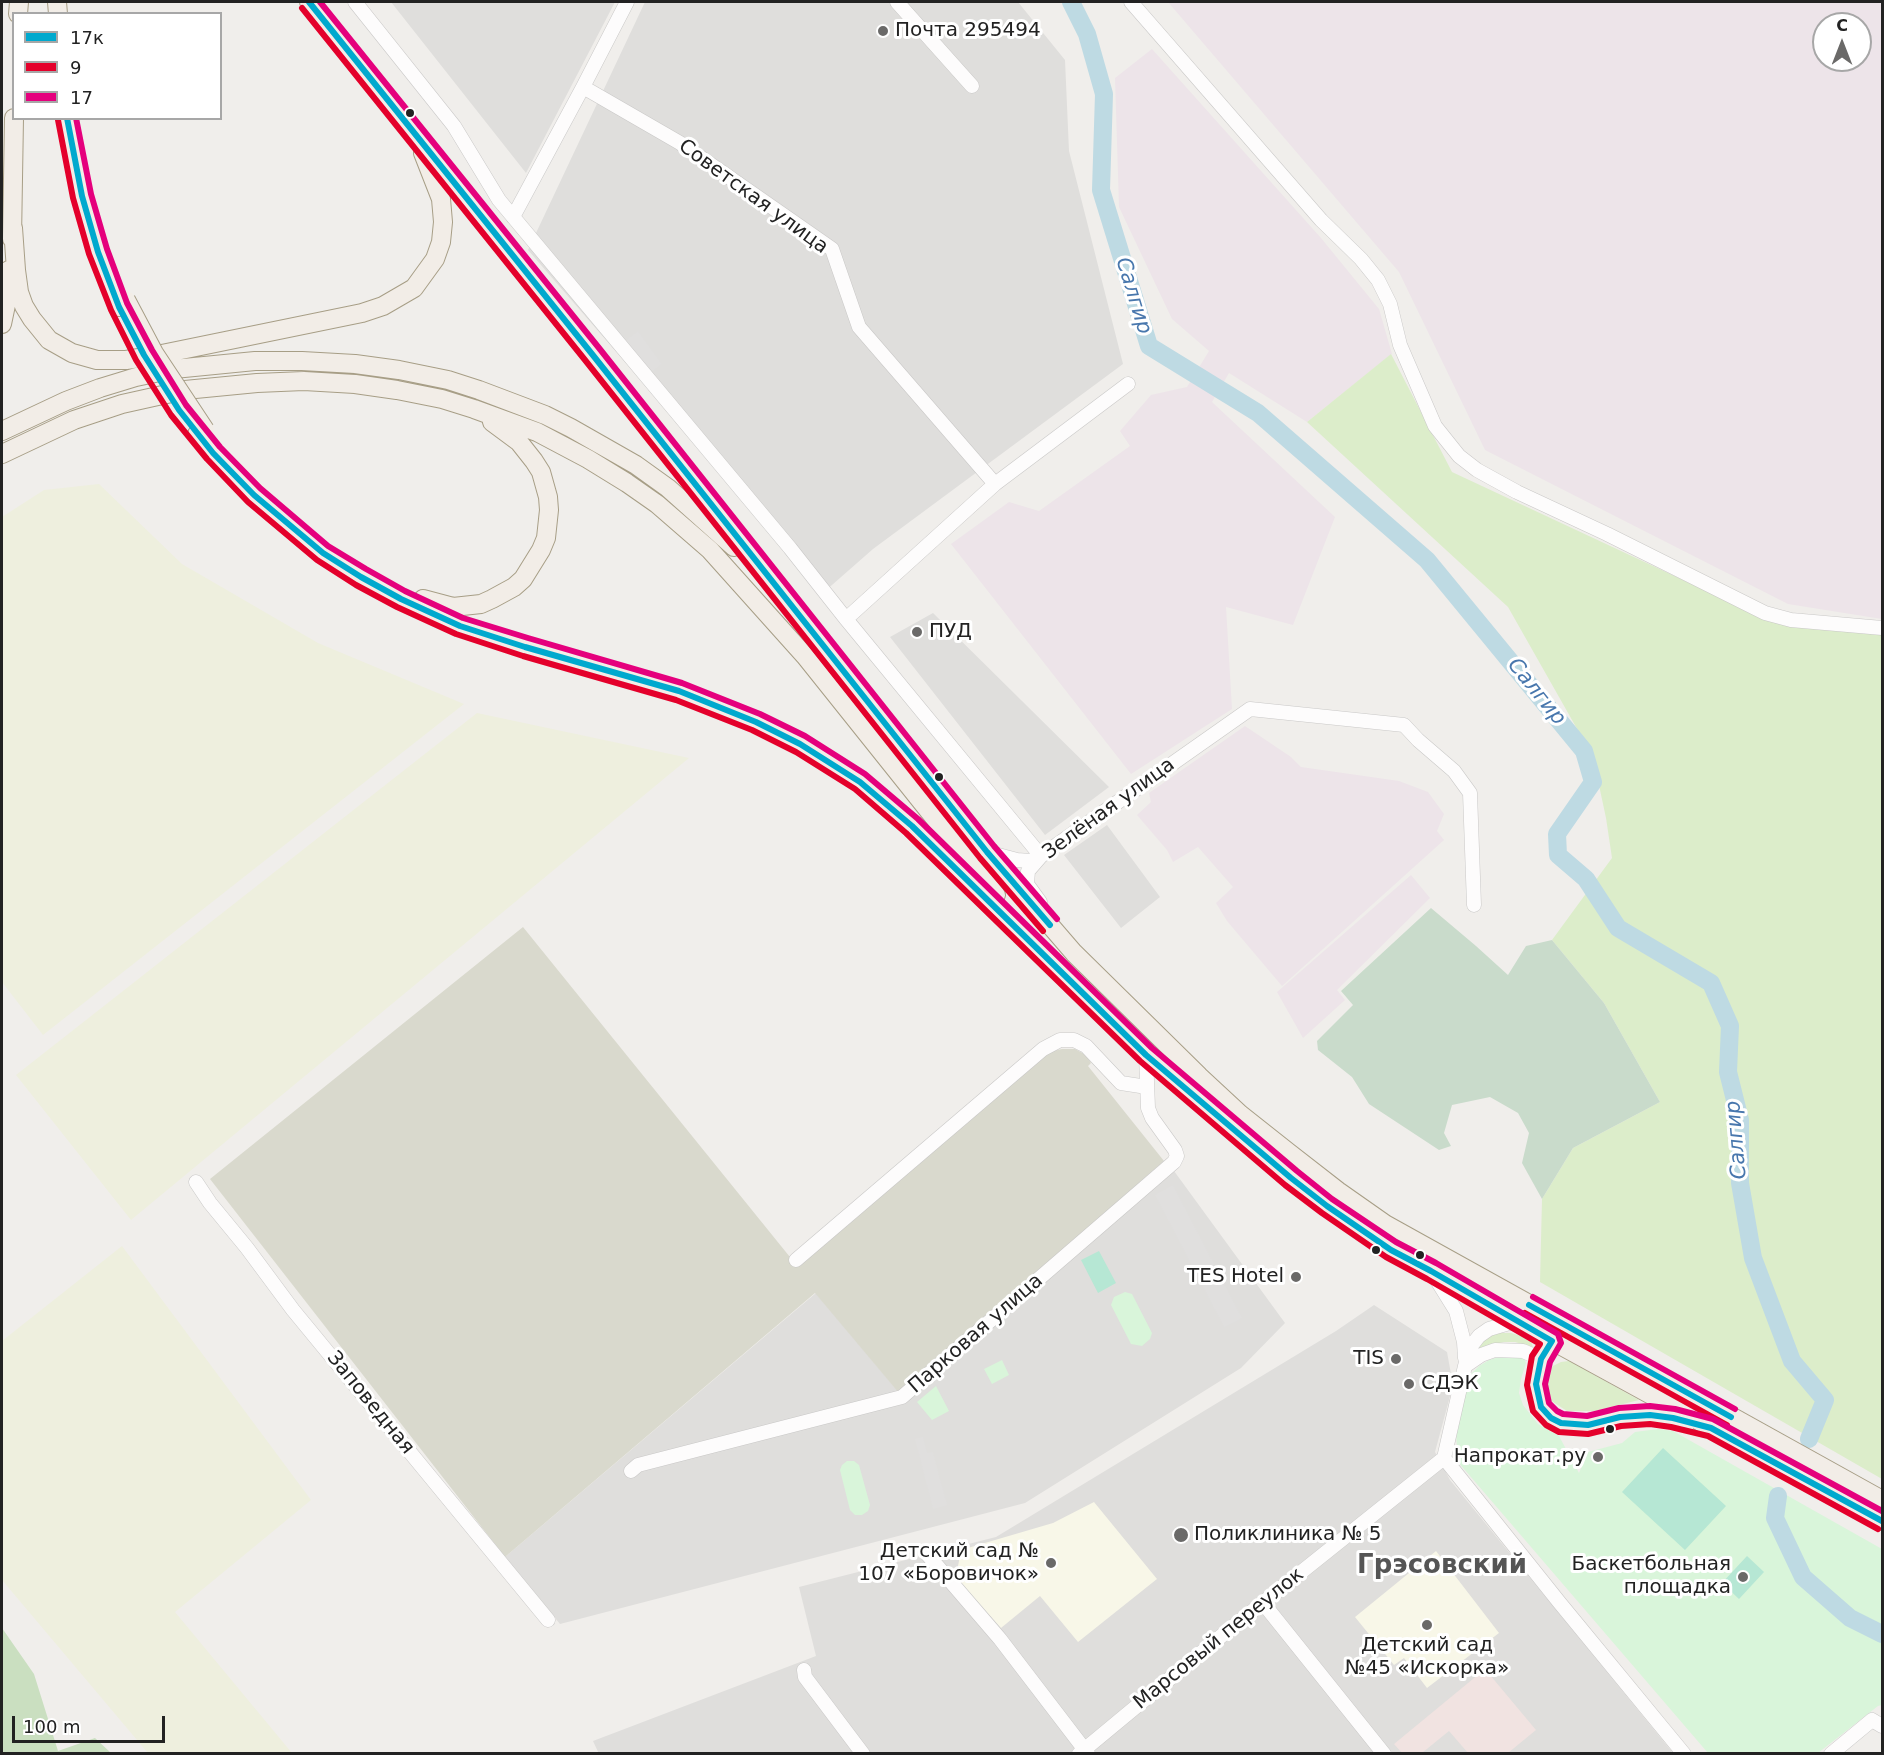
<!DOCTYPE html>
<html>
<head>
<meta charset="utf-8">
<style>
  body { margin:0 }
  #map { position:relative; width:1884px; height:1755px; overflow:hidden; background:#f0eeeb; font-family:"DejaVu Sans",sans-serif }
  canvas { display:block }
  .frame { position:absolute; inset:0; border:3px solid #222; pointer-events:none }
  .legend { position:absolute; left:12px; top:12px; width:210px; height:108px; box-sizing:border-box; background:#fff; border:2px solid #a7a7a7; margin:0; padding:8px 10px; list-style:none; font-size:18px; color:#222 }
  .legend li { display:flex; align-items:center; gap:12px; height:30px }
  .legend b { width:30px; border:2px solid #a7a7a7 }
  .north { position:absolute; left:1812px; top:12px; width:60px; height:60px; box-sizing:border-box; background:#fff; border:2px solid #a7a7a7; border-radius:50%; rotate:0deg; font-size:16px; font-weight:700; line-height:24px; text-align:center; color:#222 }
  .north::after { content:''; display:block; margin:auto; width:21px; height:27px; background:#6a6968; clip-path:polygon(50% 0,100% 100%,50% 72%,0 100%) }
  .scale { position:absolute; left:12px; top:1716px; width:153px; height:27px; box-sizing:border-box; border:3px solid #222; border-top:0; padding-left:8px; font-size:18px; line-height:21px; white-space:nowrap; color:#222; -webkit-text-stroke:4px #fff; paint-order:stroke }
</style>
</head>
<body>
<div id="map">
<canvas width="1884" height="1755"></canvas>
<div class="frame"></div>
<ul class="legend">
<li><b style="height:8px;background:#00a9ce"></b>17к</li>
<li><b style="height:8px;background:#e4002b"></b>9</li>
<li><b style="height:8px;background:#e5007d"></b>17</li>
</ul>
<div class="north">С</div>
<div class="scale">100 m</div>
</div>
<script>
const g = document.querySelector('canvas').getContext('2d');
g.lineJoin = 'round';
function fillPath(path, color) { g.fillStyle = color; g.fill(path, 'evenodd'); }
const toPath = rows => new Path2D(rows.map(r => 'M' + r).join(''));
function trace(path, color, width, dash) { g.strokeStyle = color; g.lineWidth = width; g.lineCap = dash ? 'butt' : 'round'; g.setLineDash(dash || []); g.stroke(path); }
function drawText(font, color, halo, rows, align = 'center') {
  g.font = font + ' "DejaVu Sans",sans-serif'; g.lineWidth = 6; g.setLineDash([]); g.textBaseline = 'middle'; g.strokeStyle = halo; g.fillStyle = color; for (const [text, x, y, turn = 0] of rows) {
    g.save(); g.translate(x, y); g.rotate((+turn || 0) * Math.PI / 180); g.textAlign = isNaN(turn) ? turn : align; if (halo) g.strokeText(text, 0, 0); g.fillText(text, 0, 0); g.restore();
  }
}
fillPath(toPath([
  [391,2,615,2,526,173],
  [645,2,1018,2,1065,60,1069,151,1123,364,873,549,824,592,528,250],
  [933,613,1109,787,1045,835,890,637],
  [1107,825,1160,897,1121,928,1064,855],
  [1166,1160,1285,1323,1241,1368,1025,1503,560,1624,505,1557,816,1293,899,1392],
  [1374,1305,1447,1352,1453,1385,1435,1452,1450,1480,1673,1753,599,1754,593,1741,816,1656,799,1587,996,1537,1336,1331]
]), '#dfdedc');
fillPath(toPath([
  [1485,1669,1536,1730,1508,1753,1468,1753,1449,1731,1422,1753,1402,1753,1394,1744]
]), '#f1e3e1');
fillPath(toPath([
  [1168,2,1882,2,1882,619,1788,604,1485,450,1399,272],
  [1824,24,1860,24,1860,60,1824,60],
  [1152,49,1321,238,1379,309,1392,354,1307,422,1229,373,1212,402,1335,517,1293,625,1226,607,1232,709,1131,774,951,544,1009,502,1039,511,1130,446,1120,431,1151,395,1187,387,1209,351,1172,319,1119,207,1115,78],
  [1245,726,1291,757,1301,767,1399,781,1428,792,1444,814,1437,831,1444,840,1282,986,1227,921,1216,903,1233,887,1198,847,1173,862,1167,850,1137,815,1151,802,1149,793],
  [1411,875,1430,898,1337,990,1345,1000,1303,1038,1277,992]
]), '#ede4e9');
fillPath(toPath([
  [1094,1502,1157,1579,1078,1642,1040,1596,1001,1628,956,1577,961,1550,1053,1523],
  [1436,1551,1499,1633,1427,1688,1404,1658,1394,1665,1355,1617]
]), '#f8f7e8');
fillPath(toPath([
  [523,927,798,1267,1034,1063,1053,1051,1062,1049,1075,1049,1086,1055,1091,1063,1088,1066,1164,1161,899,1393,815,1293,505,1557,210,1179]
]), '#d9d9cd');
fillPath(toPath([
  [99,484,182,564,318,643,464,704,43,1035,2,982,2,517,44,490],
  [477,713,689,758,131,1220,16,1075],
  [122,1246,311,1500,175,1612,292,1753,148,1753,2,1580,2,1341]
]), '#eeefde');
fillPath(toPath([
  [1391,354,1452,472,1773,622,1882,631,1882,1479,1540,1282,1542,1199,1573,1148,1660,1102,1604,1003,1552,940,1612,858,1606,818,1593,757,1508,607,1307,422],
  [1498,1333,1511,1333,1525,1337,1531,1342,1533,1347,1515,1342,1504,1342,1490,1345,1478,1351,1475,1346,1486,1337],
  [1569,1361,1639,1400,1595,1411,1567,1411,1550,1400,1546,1389,1546,1379,1548,1372,1553,1366,1561,1362]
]), '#dcedca');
fillPath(toPath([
  [2,1628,34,1674,58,1751,95,1738,111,1753,2,1753]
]), '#cadfc0');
fillPath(toPath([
  [1431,908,1476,946,1508,975,1526,946,1552,940,1604,1003,1660,1102,1573,1148,1542,1199,1522,1163,1529,1133,1518,1113,1490,1097,1452,1105,1444,1133,1451,1146,1439,1150,1369,1104,1352,1077,1318,1050,1317,1041,1353,1005,1341,991]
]), '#c9dbcb');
fillPath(toPath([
  [1125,1292,1132,1294,1152,1333,1150,1339,1142,1346,1131,1344,1111,1305,1114,1297],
  [1502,1356,1518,1356,1524,1358,1526,1363,1521,1379,1519,1393,1523,1405,1538,1424,1559,1436,1579,1473,1588,1452,1622,1443,1635,1432,1658,1429,1673,1431,1882,1549,1882,1705,1878,1706,1818,1753,1708,1753,1458,1462,1456,1433,1468,1377,1479,1366,1489,1360],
  [1002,1360,1009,1375,992,1384,984,1369],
  [936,1386,949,1411,932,1420,917,1402],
  [847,1461,854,1461,859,1465,870,1505,868,1511,862,1515,855,1515,850,1510,840,1470,842,1465]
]), '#d9f5da');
fillPath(toPath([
  [1099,1251,1116,1283,1098,1293,1081,1260],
  [1663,1448,1726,1506,1685,1550,1622,1492],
  [1747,1556,1764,1572,1739,1599,1722,1583]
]), '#b6e7d4');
fillPath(toPath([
  [638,331,662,364,645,377,621,344],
  [1173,1185,1242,1318,1224,1327,1155,1195],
  [923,1437,927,1453,933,1452,947,1505,933,1509,915,1439]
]), '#e0dfde');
trace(toPath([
  [1071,2,1087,34,1104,94,1101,190,1149,346,1258,413,1427,560,1584,751,1593,782,1557,834,1558,855,1586,879,1618,928,1711,983,1730,1026,1728,1072,1740,1120,1740,1183,1753,1258,1792,1361,1825,1400,1809,1439],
  [1778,1496,1775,1518,1803,1577,1850,1618,1882,1634]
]), '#bedae3', 18);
const minor = toPath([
  [355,2,454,126,499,200,790,548,846,619,1041,856,1030,861,1017,860,987,852],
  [897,2,972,86],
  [1131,2,1321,220,1361,259,1378,280,1390,304,1400,345,1435,426,1459,456,1477,470,1517,492,1607,534,1765,613,1791,620,1882,628],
  [583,87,680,143,832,249,859,327,995,484],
  [513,217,583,87,627,2],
  [846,619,995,484,1128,384],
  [1040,902,1027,884,1028,871,1041,856,1250,709,1404,725,1418,740,1454,771,1470,793,1474,905],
  [196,1182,210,1203,247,1248,293,1310,548,1620],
  [796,1260,1043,1049,1060,1040,1074,1040,1086,1046,1121,1083,1147,1087],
  [1433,1274,1456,1311,1464,1342,1465,1358],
  [1465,1366,1481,1355,1495,1350,1523,1351,1541,1359],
  [1444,1458,1559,1602,1684,1754],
  [1444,1458,1465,1366,1472,1345,1479,1336,1489,1329,1516,1321,1542,1323,1562,1330],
  [631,1471,638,1465,902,1397,1174,1162,1177,1156,1175,1150,1152,1118,1148,1108,1146,1055],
  [927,1554,1000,1639,1088,1754],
  [1263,1603,1384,1754],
  [804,1670,805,1677,863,1754],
  [1079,1754,1225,1633,1444,1458],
  [1831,1754,1872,1720,1882,1726]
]);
const major = toPath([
  [57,2,58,14],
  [309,2,592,354,727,524,769,579,987,852,1074,953,1199,1076,1240,1114,1288,1152,1338,1191,1385,1224,1882,1500],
  [18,14,19,2],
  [67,118,82,196,98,252,119,307],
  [13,228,16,270,19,292,24,306,32,319,49,340,72,353,97,360,126,360,152,356,362,313,383,306,414,288,435,259,441,242,443,222,441,199,423,153],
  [12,239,14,118],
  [2,324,6,305,9,270],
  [2,431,66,401,100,388,136,377,174,369,255,361,302,361,355,364,399,370,448,380,479,390,545,415,571,428,636,465,668,488,734,547],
  [197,434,254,495,288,525,323,553,361,577,401,599,460,626,525,647,679,691,721,707,756,722,800,744,860,782,912,826,1146,1055,1327,1206,1391,1250,1431,1271,1516,1321,1882,1521],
  [2,454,74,420,122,404,185,390,257,383,304,381,355,384,397,390,442,399,474,409,537,432,588,459,627,483,657,504,710,550,805,656,996,895],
  [423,599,453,607,481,604,492,599,514,587,523,579,541,550,546,538,549,510,548,497,541,472,534,461,519,442,492,422],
  [1563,1337,1552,1341,1541,1359,1537,1372,1538,1397,1541,1407,1551,1418,1561,1423,1578,1425,1588,1425,1620,1417,1650,1415,1687,1422]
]);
trace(minor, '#c9c8c7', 15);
trace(major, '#a79e86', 20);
trace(minor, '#fdfcfc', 14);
trace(major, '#f2ede7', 18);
const majorBridge = toPath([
  [126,300,154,353,205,430]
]);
trace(majorBridge, '#a79e86', 20, []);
trace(majorBridge, '#f2ede7', 18);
trace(toPath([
  [309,2,592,354,987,852,1050,925],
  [67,118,82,196,98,252,119,307,144,355,179,410,213,453,254,495,323,553,361,577,401,599,460,626,525,647,679,691,756,722,800,744,860,782,912,826,1146,1055,1291,1178,1327,1206,1391,1250,1431,1271,1552,1341,1541,1359,1536,1384,1541,1407,1551,1418,1561,1423,1588,1425,1620,1417,1650,1415,1673,1418,1711,1428,1882,1521],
  [1529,1305,1731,1417]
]), '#00a9ce', 6);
trace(toPath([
  [302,8,585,360,980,858,1043,931],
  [58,120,73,198,89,254,111,310,136,360,171,415,207,459,248,502,317,560,356,585,397,607,456,634,523,656,676,700,752,730,796,752,855,789,906,833,1140,1061,1285,1185,1322,1213,1386,1257,1427,1279,1540,1344,1532,1356,1527,1385,1533,1411,1546,1425,1559,1432,1588,1434,1621,1426,1650,1424,1671,1427,1708,1436,1878,1529],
  [1525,1313,1727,1425]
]), '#e4002b', 6);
trace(toPath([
  [320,2,599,348,994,846,1057,919],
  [76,118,91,194,107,249,127,303,152,350,186,405,220,447,260,488,328,546,366,569,405,591,463,618,528,638,682,683,760,714,805,736,865,774,918,819,1152,1048,1297,1171,1332,1199,1396,1242,1436,1263,1558,1334,1561,1343,1550,1362,1545,1384,1549,1403,1557,1411,1563,1414,1587,1416,1619,1408,1650,1406,1675,1409,1713,1419,1882,1511],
  [1533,1297,1735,1409]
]), '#e5007d', 6);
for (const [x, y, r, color] of [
  [883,31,6,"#6a6968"],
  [410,113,5,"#222"],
  [917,632,6,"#6a6968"],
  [939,777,5,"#222"],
  [1376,1250,5,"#222"],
  [1420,1255,5,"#222"],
  [1296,1277,6,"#6a6968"],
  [1396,1359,6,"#6a6968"],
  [1409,1384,6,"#6a6968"],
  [1610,1429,5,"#222"],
  [1598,1457,6,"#6a6968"],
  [1181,1535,8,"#6a6968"],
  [1051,1563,6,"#6a6968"],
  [1743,1577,6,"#6a6968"],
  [1427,1625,6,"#6a6968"]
]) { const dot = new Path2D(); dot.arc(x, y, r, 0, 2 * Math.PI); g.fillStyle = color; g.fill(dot); trace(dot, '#fff', 2); }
drawText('20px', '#222', '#fff', [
  ["Почта 295494",895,31,"left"],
  ["ПУД",929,632,"left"],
  ["TES Hotel",1284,1277],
  ["TIS",1384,1359],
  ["СДЭК",1421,1384,"left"],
  ["Напрокат.ру",1586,1457],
  ["Поликлиника № 5",1194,1535,"left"],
  ["Детский сад №",1039,1552],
  ["107 «Боровичок»",1039,1575],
  ["Баскетбольная",1731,1565],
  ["площадка",1731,1588],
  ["Детский сад",1427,1646,"center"],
  ["№45 «Искорка»",1427,1669,"center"]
], 'right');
drawText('20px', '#222', '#fff', [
  ["Советская улица",753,197,36],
  ["Зелёная улица",1109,809,-36],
  ["Парковая улица",976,1334,-41],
  ["Заповедная",370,1403,51],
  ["Марсовый переулок",1219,1639,-39]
]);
drawText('italic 21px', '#4877ad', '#fff', [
  ["Салгир",1133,296,73],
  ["Салгир",1536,692,51],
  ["Салгир",1737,1140,-95]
]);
drawText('bold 26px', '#555', '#fff', [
  ["Грэсовский",1442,1566]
]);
</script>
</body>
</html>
